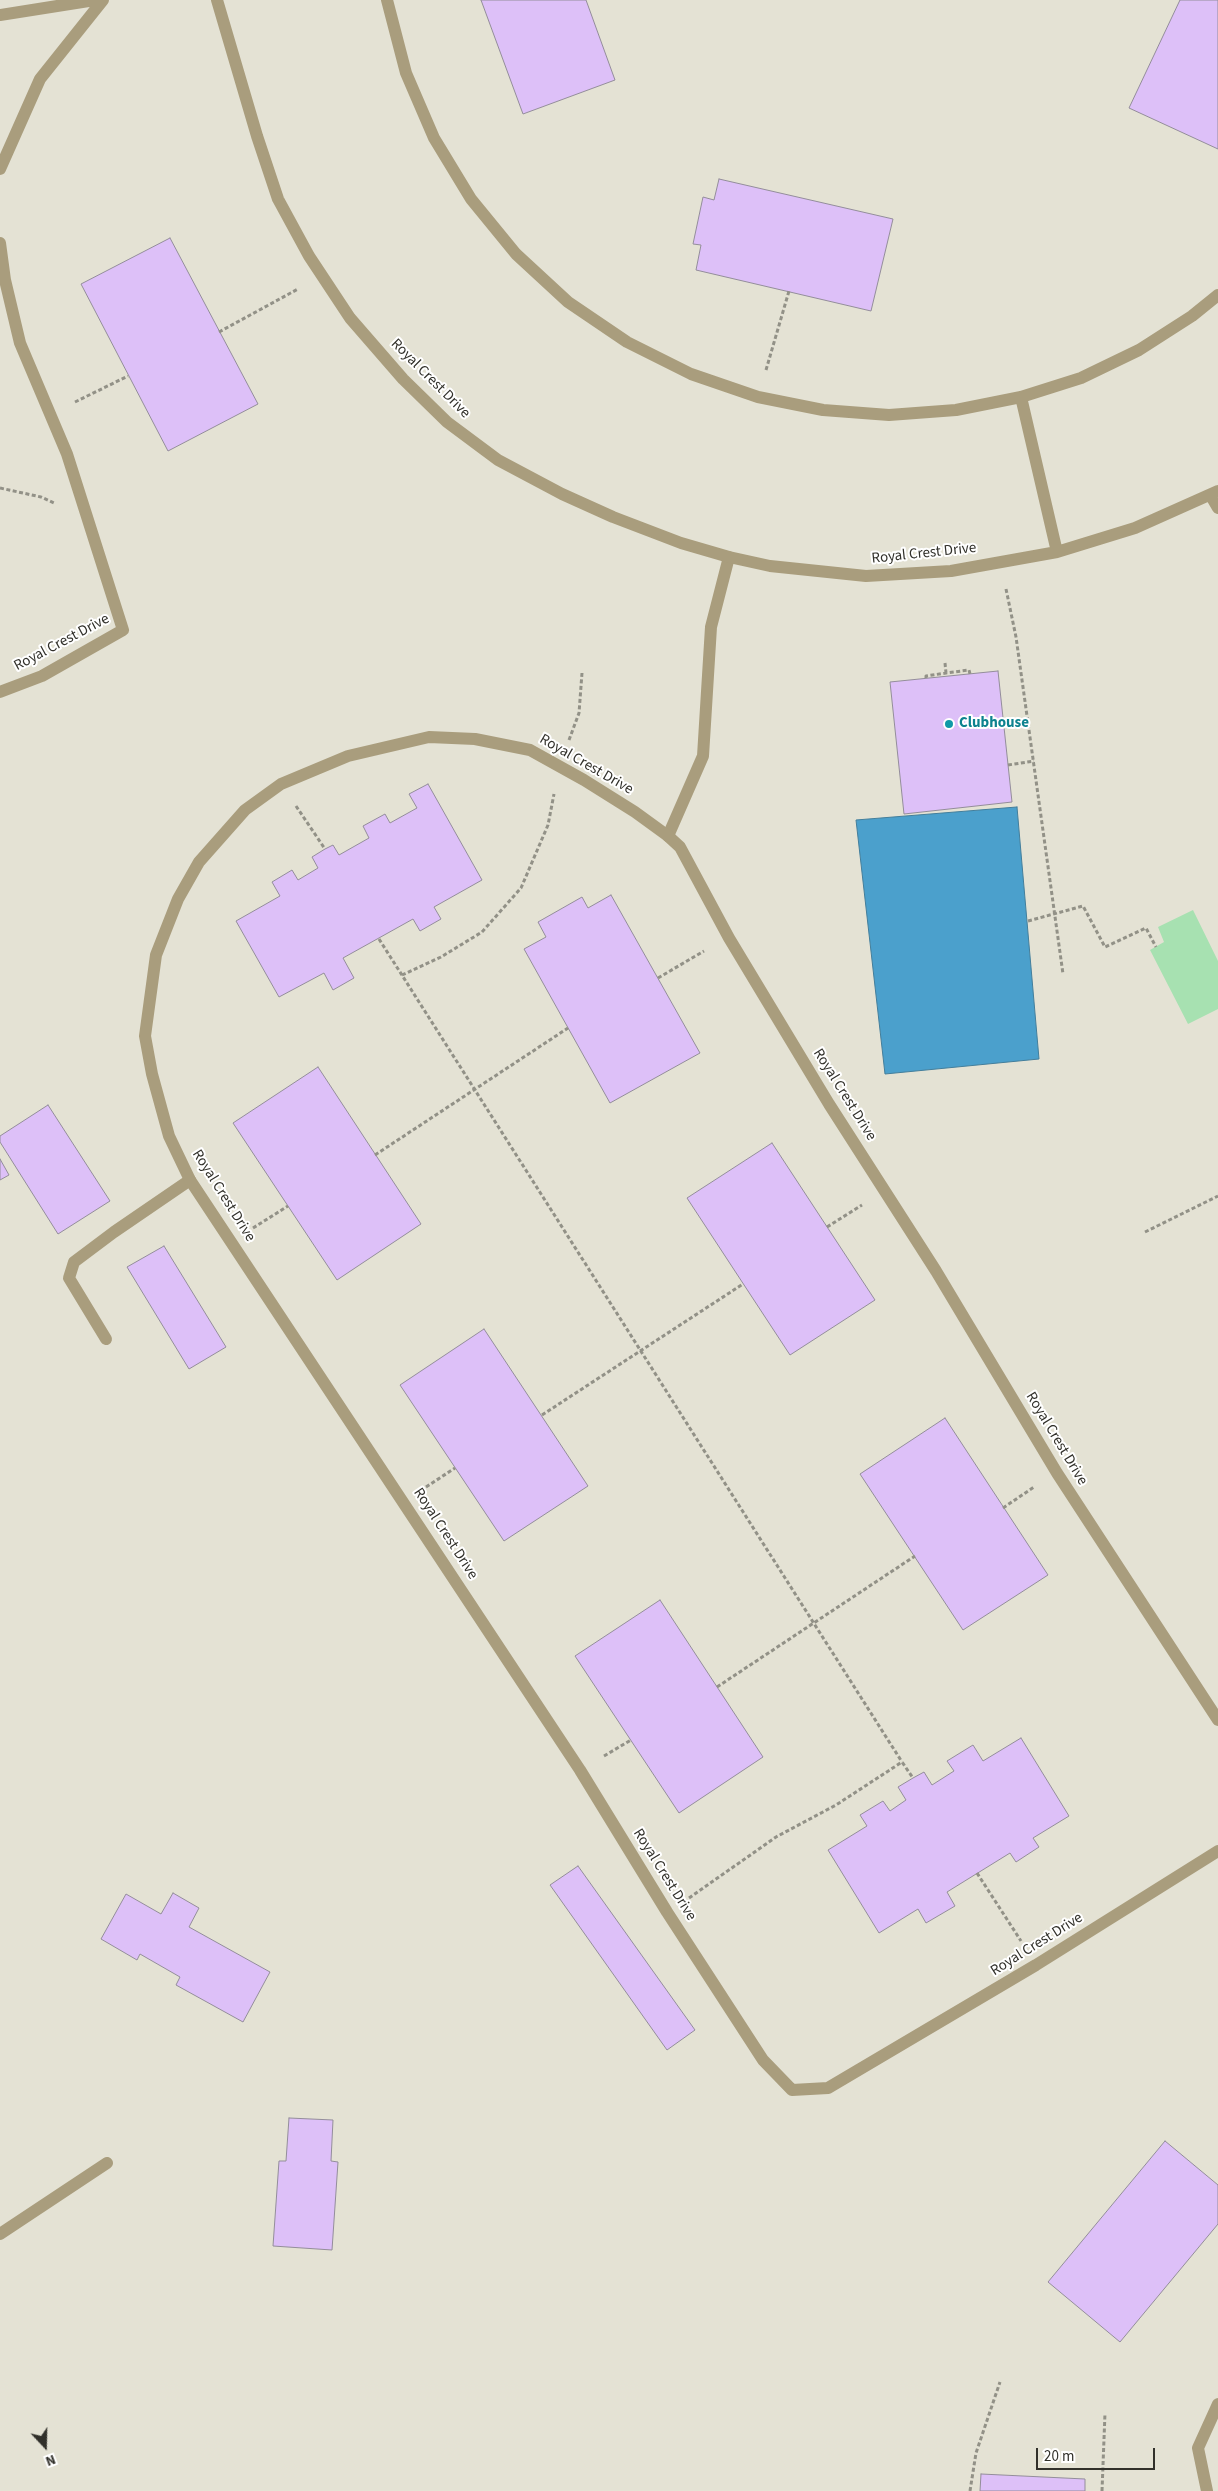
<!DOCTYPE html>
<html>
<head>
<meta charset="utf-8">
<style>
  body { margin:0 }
  #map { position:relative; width:1218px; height:2491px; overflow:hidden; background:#e4e2d4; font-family:"Source Sans 3",sans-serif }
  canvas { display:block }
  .north { position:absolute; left:20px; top:2421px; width:50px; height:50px; -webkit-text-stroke:4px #fff; paint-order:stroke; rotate:159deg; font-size:14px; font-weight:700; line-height:20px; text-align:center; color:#31302a }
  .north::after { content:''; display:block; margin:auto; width:18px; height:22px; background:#31302a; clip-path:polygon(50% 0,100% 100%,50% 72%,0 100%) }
  .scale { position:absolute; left:1036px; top:2448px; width:119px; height:22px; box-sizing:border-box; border:2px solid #31302a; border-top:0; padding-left:6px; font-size:15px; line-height:18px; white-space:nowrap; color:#31302a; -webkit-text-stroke:4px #fff; paint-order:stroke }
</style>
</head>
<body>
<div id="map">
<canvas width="1218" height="2491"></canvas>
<div class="north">N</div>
<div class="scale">20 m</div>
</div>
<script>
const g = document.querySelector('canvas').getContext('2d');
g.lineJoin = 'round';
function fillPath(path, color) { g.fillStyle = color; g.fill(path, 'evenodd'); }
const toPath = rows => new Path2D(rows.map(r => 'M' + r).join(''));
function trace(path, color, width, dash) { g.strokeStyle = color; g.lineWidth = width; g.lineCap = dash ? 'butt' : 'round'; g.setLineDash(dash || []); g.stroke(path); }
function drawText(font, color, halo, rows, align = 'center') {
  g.font = font + ' "Source Sans 3",sans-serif'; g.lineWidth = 4; g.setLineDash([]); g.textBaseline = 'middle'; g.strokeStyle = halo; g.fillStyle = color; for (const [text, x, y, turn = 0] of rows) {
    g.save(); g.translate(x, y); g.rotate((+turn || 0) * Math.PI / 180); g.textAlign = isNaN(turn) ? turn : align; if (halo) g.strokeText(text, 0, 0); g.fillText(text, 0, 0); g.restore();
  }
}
fillPath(toPath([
  [1193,910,1218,961,1218,1009,1188,1024,1150,950,1164,942,1158,927]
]), '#a7e1b1');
const water = toPath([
  [1017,807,1039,1059,885,1074,856,820,1017,807]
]);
fillPath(water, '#4ba0cc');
trace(water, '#437e9b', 1);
const building = toPath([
  [481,0,586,0,615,80,523,114,481,0],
  [1180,0,1218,0,1218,149,1129,108,1180,0],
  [719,179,893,219,871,311,696,270,701,245,693,244,703,197,714,200,719,179],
  [170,238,258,404,168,451,81,284,170,238],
  [998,671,1012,802,904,814,890,682,998,671],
  [428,784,482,880,434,907,441,919,420,931,413,919,343,958,354,978,333,990,324,973,279,997,236,921,280,896,272,882,292,870,298,880,318,868,312,857,325,849,333,845,339,855,369,838,363,826,385,814,390,823,417,808,409,794,428,784],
  [611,895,700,1053,610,1103,524,949,546,937,538,922,582,897,588,908,611,895],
  [318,1067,421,1224,337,1280,233,1123,318,1067],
  [48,1105,110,1201,58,1234,0,1142,0,1136,48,1105],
  [772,1143,875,1300,790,1355,687,1198,772,1143],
  [0,1159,9,1175,0,1180,0,1159],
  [164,1246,226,1347,189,1369,127,1267,164,1246],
  [484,1329,588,1486,504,1541,400,1385,484,1329],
  [945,1418,1048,1575,963,1630,860,1474,945,1418],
  [660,1600,763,1757,679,1813,575,1656,660,1600],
  [1021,1738,1069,1816,1033,1838,1039,1847,1016,1862,1010,1853,947,1892,955,1906,926,1923,918,1909,879,1933,828,1850,867,1826,860,1815,883,1801,890,1811,906,1800,898,1787,913,1778,924,1772,932,1785,954,1771,947,1761,973,1745,983,1761,1021,1738],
  [578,1866,695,2030,667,2050,550,1885,578,1866],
  [173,1893,199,1908,189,1927,270,1972,243,2022,176,1985,180,1977,140,1954,137,1960,101,1939,126,1894,161,1914,173,1893],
  [289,2118,333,2120,331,2161,338,2162,332,2250,273,2246,279,2161,286,2161,289,2118],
  [1165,2141,1218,2185,1218,2224,1120,2342,1048,2282,1165,2141],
  [981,2474,1085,2479,1085,2491,980,2491,981,2474]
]);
fillPath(building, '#ddc0f8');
trace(building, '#938d9a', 1);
trace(toPath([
  [219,332,298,289],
  [766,370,789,291],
  [75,402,128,376],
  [0,488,41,497,54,503],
  [1006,589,1016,637,1063,974],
  [945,663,946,673],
  [926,678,926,676,946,673,969,670,970,674],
  [569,740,579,713,582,673],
  [1008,765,1034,761],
  [296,806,325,849],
  [1028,921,1083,906,1105,947,1146,928,1156,947],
  [379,939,902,1762],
  [402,975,441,957,482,932,521,888,548,825,554,794],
  [658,978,704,951],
  [375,1155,568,1028],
  [827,1227,862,1205],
  [253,1228,288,1206],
  [1145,1232,1218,1196],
  [542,1415,743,1284],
  [426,1487,455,1468],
  [1003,1508,1034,1487],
  [717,1687,915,1556],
  [604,1756,631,1740],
  [977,1873,1021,1941],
  [689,1898,776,1837,836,1805,902,1762,913,1778],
  [970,2491,976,2453,1000,2382],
  [1102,2491,1105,2413]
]), '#929187', 3, [4, 2.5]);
trace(toPath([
  [668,836,703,756,711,627,729,557],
  [106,1339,69,1278,74,1262,114,1232,190,1180]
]), '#a99d7d', 12);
trace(toPath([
  [217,0,257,136,278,199,309,256,350,318,403,379,447,422,498,460,562,494,613,517,681,543,729,557,770,566,866,576,951,571,1057,552,1135,528,1218,491],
  [387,0,406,73,434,138,471,199,516,254,568,302,627,342,691,374,758,397,823,410,889,415,956,410,1021,397,1081,378,1139,350,1192,316,1218,295],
  [0,15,95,0],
  [0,169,40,79,103,0],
  [0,243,5,280,20,343,67,454,123,630,42,676,0,692],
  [1021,397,1057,552],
  [1211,496,1218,508],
  [1218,1720,1057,1473,936,1271,829,1104,729,938,680,847,668,836,635,812,584,780,530,750,475,739,429,737,348,756,281,784,245,810,199,862,178,899,156,955,145,1036,152,1074,169,1136,190,1180,580,1770,667,1912,763,2060,792,2090,828,2088,1036,1965,1218,1851],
  [0,2234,107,2163],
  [1207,2491,1198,2448,1218,2404]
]), '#a99d7d', 12);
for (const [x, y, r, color] of [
  [949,724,5,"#0f9aa8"]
]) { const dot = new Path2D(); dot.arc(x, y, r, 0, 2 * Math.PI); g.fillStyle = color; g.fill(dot); trace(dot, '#fff', 2); }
drawText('15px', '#31302a', '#fff', [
  ["Royal Crest Drive",430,379,45],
  ["Royal Crest Drive",924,554,-6],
  ["Royal Crest Drive",62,643,-28],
  ["Royal Crest Drive",586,765,30],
  ["Royal Crest Drive",844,1095,58],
  ["Royal Crest Drive",223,1196,58],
  ["Royal Crest Drive",1056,1439,59],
  ["Royal Crest Drive",445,1534,57],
  ["Royal Crest Drive",664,1875,58],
  ["Royal Crest Drive",1037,1945,-32]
]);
drawText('bold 15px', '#0d838f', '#fff', [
  ["Clubhouse",959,724]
], 'left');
</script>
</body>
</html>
